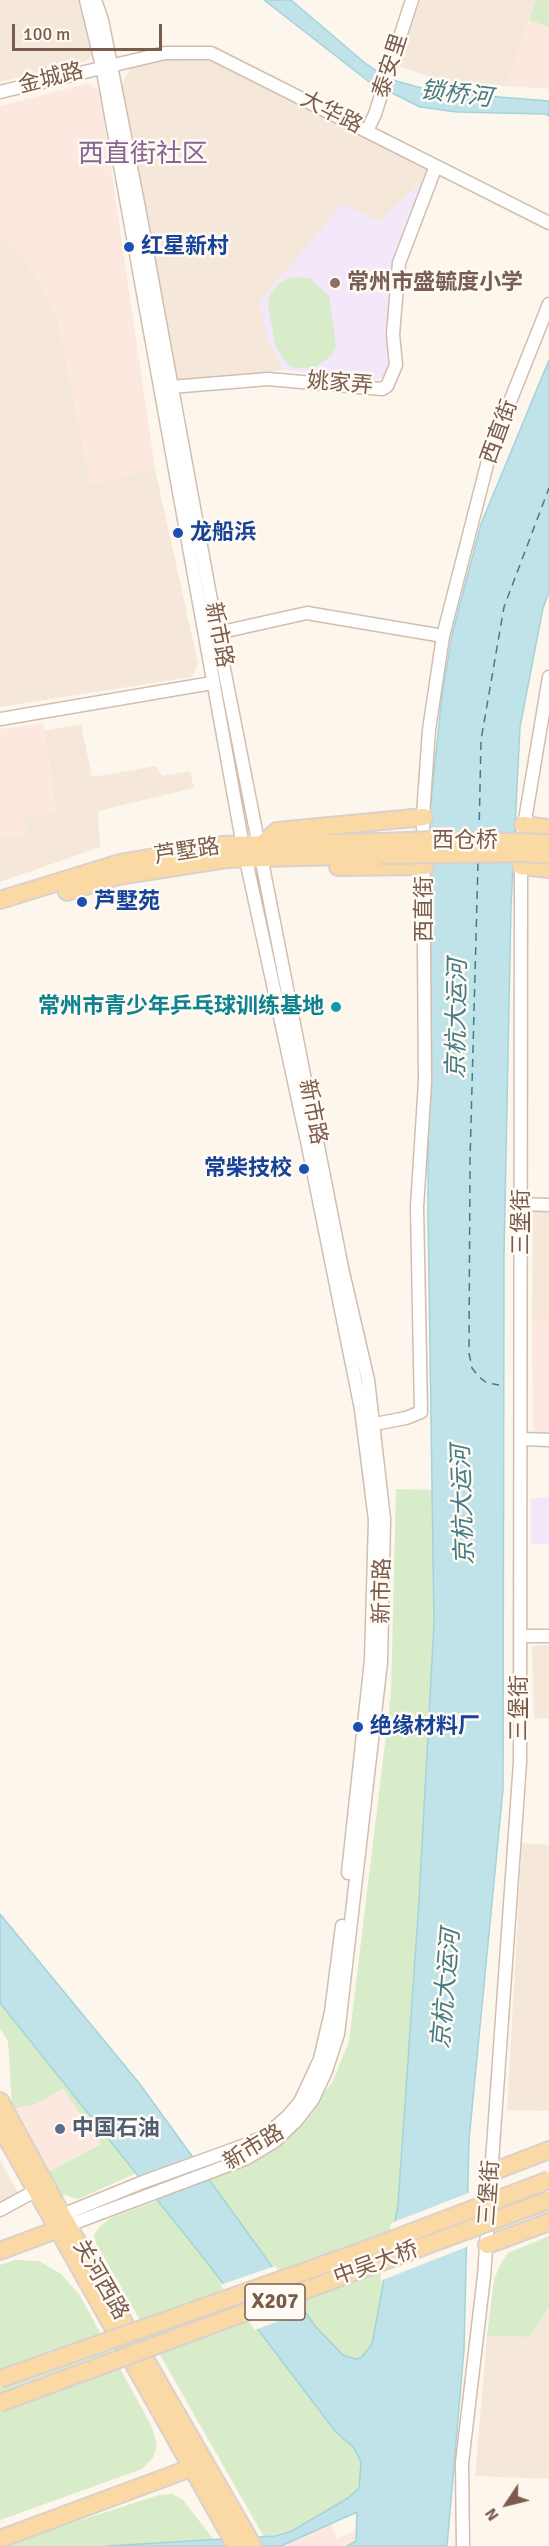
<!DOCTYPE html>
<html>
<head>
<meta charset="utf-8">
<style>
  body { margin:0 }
  #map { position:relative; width:549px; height:2546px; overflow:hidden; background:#fdf6ec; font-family:Signika,sans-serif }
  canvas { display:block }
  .north { position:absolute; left:477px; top:2474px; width:60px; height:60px; -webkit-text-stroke:4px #fffaf3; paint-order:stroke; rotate:235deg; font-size:16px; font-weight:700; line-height:24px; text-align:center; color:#7a5c4d }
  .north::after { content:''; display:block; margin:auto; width:21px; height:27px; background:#7a5c4d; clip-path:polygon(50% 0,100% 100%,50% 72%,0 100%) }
  .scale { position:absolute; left:12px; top:24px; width:150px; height:27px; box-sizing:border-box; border:3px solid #7a5c4d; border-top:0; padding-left:8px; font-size:18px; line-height:21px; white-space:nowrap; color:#7a5c4d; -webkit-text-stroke:4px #fffaf3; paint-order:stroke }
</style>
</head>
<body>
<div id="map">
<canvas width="549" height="2546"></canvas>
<div class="north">N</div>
<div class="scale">100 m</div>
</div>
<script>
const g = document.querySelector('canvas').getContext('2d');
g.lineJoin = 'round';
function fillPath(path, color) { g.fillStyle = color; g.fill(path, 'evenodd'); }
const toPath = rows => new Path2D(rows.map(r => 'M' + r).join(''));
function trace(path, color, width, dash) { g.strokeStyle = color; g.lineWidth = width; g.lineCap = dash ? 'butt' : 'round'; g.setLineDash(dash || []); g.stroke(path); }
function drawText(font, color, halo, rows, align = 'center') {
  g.font = font + ' Signika,"Noto Sans SC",sans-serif'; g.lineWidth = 5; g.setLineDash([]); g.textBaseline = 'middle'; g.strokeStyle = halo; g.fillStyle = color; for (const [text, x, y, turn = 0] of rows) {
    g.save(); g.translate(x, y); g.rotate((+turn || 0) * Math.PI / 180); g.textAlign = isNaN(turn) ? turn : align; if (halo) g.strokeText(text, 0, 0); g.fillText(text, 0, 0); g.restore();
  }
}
fillPath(toPath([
  [0,0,80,0,93,54,87,61,0,82],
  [420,0,536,0,506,86,438,80,399,66],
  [165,60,212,61,429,171,424,186,419,184,380,222,269,341,284,370,176,381,121,85,131,67],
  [0,234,36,274,57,317,91,484,155,469,198,664,192,677,0,707],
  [81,724,92,777,156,766,162,776,190,771,194,788,98,811,100,847,0,882,0,838,27,834,24,817,56,813,44,731],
  [533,1207,549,1208,549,1321,532,1321],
  [549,1645,549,1718,534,1719,532,1646],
  [522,1843,549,1845,549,2111,507,2110],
  [0,2160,19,2194,0,2205],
  [549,2306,549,2479,475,2476,487,2336,530,2337]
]), '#f5e8da');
fillPath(toPath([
  [529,20,549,27,549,89,506,86],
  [89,83,100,92,155,469,91,484,57,317,36,274,0,234,0,106],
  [43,723,56,813,25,817,27,834,0,838,0,729],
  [532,1321,549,1321,549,1435,533,1434],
  [63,2089,101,2144,46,2173,12,2109,36,2104],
  [331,2524,337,2539,357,2530,356,2541,347,2546,281,2546]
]), '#fde8e0');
fillPath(toPath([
  [419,184,424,186,396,264,395,364,387,376,376,380,284,370,269,341,259,302,343,204,380,222],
  [549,1497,549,1544,531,1544,531,1499]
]), '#f3e8fa');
fillPath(toPath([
  [536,0,549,0,549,27,529,20],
  [299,277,311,279,329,296,336,345,332,355,313,369,291,367,283,358,275,345,268,305,270,294,279,284,288,278],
  [396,1489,433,1490,434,1623,419,1901,398,2205,372,2344,368,2352,361,2359,355,2359,343,2355,316,2327,208,2178,257,2159,280,2143,308,2114,333,2081,349,2041,391,1694],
  [0,2003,24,2034,137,2173,78,2199,58,2193,46,2173,101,2144,63,2089,36,2104,12,2109,8,2041,0,2029],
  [159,2200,335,2431,354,2448,361,2462,359,2488,348,2498,292,2530,264,2537,96,2243,94,2235,100,2226,111,2218],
  [549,2236,549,2306,530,2337,487,2336,494,2280,500,2265,508,2253],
  [15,2260,39,2261,61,2274,79,2294,151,2425,157,2445,153,2458,142,2469,0,2520,0,2265],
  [172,2494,182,2499,215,2541,107,2546,0,2546,159,2495]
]), '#d8ecc9');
const water = toPath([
  [264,0,291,0,365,63,389,79,436,92,549,101,549,116,545,114,457,112,420,107,368,81,264,0],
  [549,360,549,592,543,608,520,727,511,906,504,1255,503,1789,469,2140,464,2350,447,2546,347,2546,356,2541,357,2512,281,2546,107,2546,274,2536,292,2531,348,2498,359,2488,361,2462,354,2448,335,2431,206,2261,0,2003,0,1914,139,2083,316,2327,343,2355,355,2359,361,2358,372,2344,398,2205,419,1901,434,1623,428,1211,429,820,442,696,452,635,481,524,549,360]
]);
fillPath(water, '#bfe3e8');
trace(water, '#a5d3da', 1.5);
fillPath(toPath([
  [471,2192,469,2246,380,2281,391,2223],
  [275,2266,307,2310,255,2330,220,2285]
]), '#fdf6ec');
trace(toPath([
  [479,834,481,740,504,607,549,488],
  [478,863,470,1160,469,1353,472,1368,479,1377,487,1383,499,1385]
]), '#437c86', 1.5, [8, 6]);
const minor = toPath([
  [86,0,102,66,243,846,308,1146,361,1409,375,1520,371,1660,348,1873],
  [0,92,165,53,211,53,549,223],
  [367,131,375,114,412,0],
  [171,387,268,379,382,389,387,386,396,365,393,334,399,263,436,166],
  [217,633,307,613,443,636],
  [0,719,212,683],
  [523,832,549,677],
  [523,1204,549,1205],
  [375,1424,406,1418,421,1412,417,1207,425,1082,423,815,429,730,443,636,491,449,549,304],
  [522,1439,549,1440],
  [521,1636,549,1636],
  [0,2210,35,2191],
  [62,2215,143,2182,240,2147,265,2136,287,2117,300,2102,320,2059,331,2012,342,1926],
  [69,2225,245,2159,275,2141,296,2121,313,2099,326,2071,338,2034,381,1662,384,1519,368,1380,342,1268,217,633,139,208,102,20,95,0],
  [463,2546,462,2463,484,2276,520,1762,521,858]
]);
const major = toPath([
  [523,825,549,828],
  [261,845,277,831,424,817],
  [521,866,549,869],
  [338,867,425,866],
  [67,892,118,876,226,859,380,855],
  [0,900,120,863,222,845,380,842],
  [0,2101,62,2215,253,2546],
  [0,2126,236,2546],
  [492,2172,549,2150],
  [487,2245,549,2222],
  [0,2251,67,2226],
  [0,2539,191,2468,199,2462]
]);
trace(minor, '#d1beb0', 15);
trace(major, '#dad1cd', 20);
trace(minor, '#fff', 12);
trace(major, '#fbd9a5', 16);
const majorBridge = toPath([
  [380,842,434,840,549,843],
  [380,855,526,853,549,855],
  [0,2379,354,2254,549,2180],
  [0,2403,549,2200]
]);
trace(majorBridge, '#dad1cd', 20, []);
trace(majorBridge, '#fbd9a5', 16);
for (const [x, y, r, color] of [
  [129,247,6,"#1a4fb4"],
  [335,283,6,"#8d6e63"],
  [178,533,6,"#1a4fb4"],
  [82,902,6,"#1a4fb4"],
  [336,1007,6,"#0f9aa8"],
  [304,1169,6,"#1a4fb4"],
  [358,1727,6,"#1a4fb4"],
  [60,2129,6,"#5c6f8a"]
]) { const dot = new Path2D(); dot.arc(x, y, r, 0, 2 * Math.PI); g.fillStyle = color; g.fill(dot); trace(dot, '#fffaf3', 2); }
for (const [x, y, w] of [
  [275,2302,60]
]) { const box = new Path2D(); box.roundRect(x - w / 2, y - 18, w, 36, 4.5); g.fillStyle = '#fffaf3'; g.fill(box); trace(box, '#7a5c4d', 1.5); }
drawText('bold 21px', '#7a5c4d', null, [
  ["X207",275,2302]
]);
drawText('22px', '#7a5c4d', '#fffaf3', [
  ["泰安里",391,66,-72],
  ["金城路",51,79,-14],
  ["大华路",331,113,27],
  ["姚家弄",340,384,5],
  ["西直街",500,432,-70],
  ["新市路",218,635,79],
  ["西仓桥",465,841],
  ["芦墅路",187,852,-9],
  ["西直街",425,909,-90],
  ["新市路",312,1112,79],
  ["三堡街",522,1222,-90],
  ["新市路",383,1591,-89],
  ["三堡街",520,1708,-90],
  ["新市路",254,2148,-31],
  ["三堡街",490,2193,-86],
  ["中吴大桥",376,2264,-20],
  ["关河西路",100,2280,60]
]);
drawText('bold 22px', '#164399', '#fffaf3', [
  ["红星新村",141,247],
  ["龙船浜",190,533],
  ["芦墅苑",94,902],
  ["常柴技校",292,1169,"right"],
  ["绝缘材料厂",370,1727]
], 'left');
drawText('bold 22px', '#785e54', '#fffaf3', [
  ["常州市盛毓度小学",347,283]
], 'left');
drawText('bold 22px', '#0d838f', '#fffaf3', [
  ["常州市青少年乒乓球训练基地",324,1007]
], 'right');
drawText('bold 22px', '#4e5e75', '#fffaf3', [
  ["中国石油",72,2129]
], 'left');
drawText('italic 24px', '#437c86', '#fffaf3', [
  ["锁桥河",456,95,7],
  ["京杭大运河",458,1019,-89],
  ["京杭大运河",464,1505,-92],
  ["京杭大运河",447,1989,-85]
]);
drawText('26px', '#846695', '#fffaf3', [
  ["西直街社区",143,155]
]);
</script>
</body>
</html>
